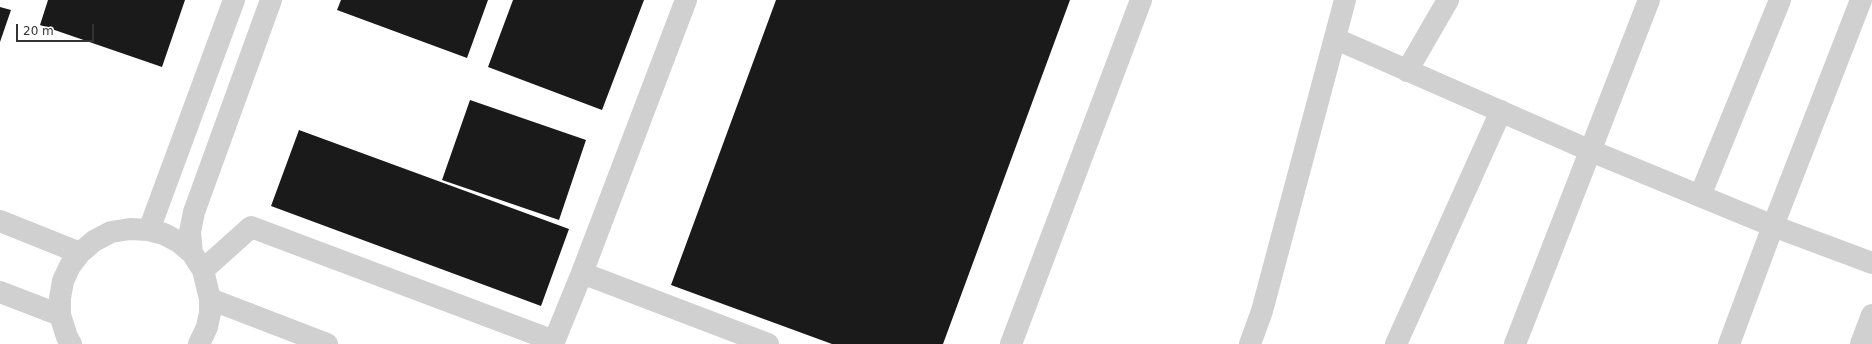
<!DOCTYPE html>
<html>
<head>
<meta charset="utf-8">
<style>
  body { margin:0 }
  #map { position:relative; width:1872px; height:344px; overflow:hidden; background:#fff; font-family:"DejaVu Sans",sans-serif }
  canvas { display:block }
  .scale { position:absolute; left:16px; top:24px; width:78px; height:18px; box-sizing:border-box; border:2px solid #333; border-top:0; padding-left:5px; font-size:12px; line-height:14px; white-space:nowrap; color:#333; -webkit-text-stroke:3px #fff; paint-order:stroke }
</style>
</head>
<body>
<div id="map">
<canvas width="1872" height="344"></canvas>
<div class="scale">20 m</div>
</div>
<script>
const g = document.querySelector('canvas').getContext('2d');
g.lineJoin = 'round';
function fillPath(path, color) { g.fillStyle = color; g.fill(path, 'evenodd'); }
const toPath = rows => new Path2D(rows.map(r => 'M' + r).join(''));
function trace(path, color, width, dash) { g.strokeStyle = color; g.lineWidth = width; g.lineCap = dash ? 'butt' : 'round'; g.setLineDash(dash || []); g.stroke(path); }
fillPath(toPath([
  [48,0,185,0,162,67,40,25],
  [341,0,488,0,467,58,337,10],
  [513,0,644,0,602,110,488,67],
  [776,0,1070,0,943,344,832,344,671,285],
  [0,7,11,10,0,42],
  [470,100,586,140,559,220,442,180],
  [299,130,569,229,541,306,271,206]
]), '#1a1a1a');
trace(toPath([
  [1336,39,1591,151,1773,226,1872,263],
  [1407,71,1448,0],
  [1700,196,1780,0],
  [0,221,80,253],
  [149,230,234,0],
  [192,253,190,232,194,212,271,0],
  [203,270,251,227,554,341],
  [582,273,768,344],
  [0,292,60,315],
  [210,299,327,344],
  [71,344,67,337,60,315,60,298,63,281,70,266,80,253,94,241,111,232,130,229,149,230,164,234,179,242,192,253,203,270,210,299,210,313,207,327,199,344],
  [553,344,582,273,686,0],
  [1011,344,1141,0],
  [1250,344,1262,311,1345,0],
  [1396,344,1501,111],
  [1515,344,1649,0],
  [1729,344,1773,226,1861,0],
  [1861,344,1872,315]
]), '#d0d0d0', 22);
</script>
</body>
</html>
